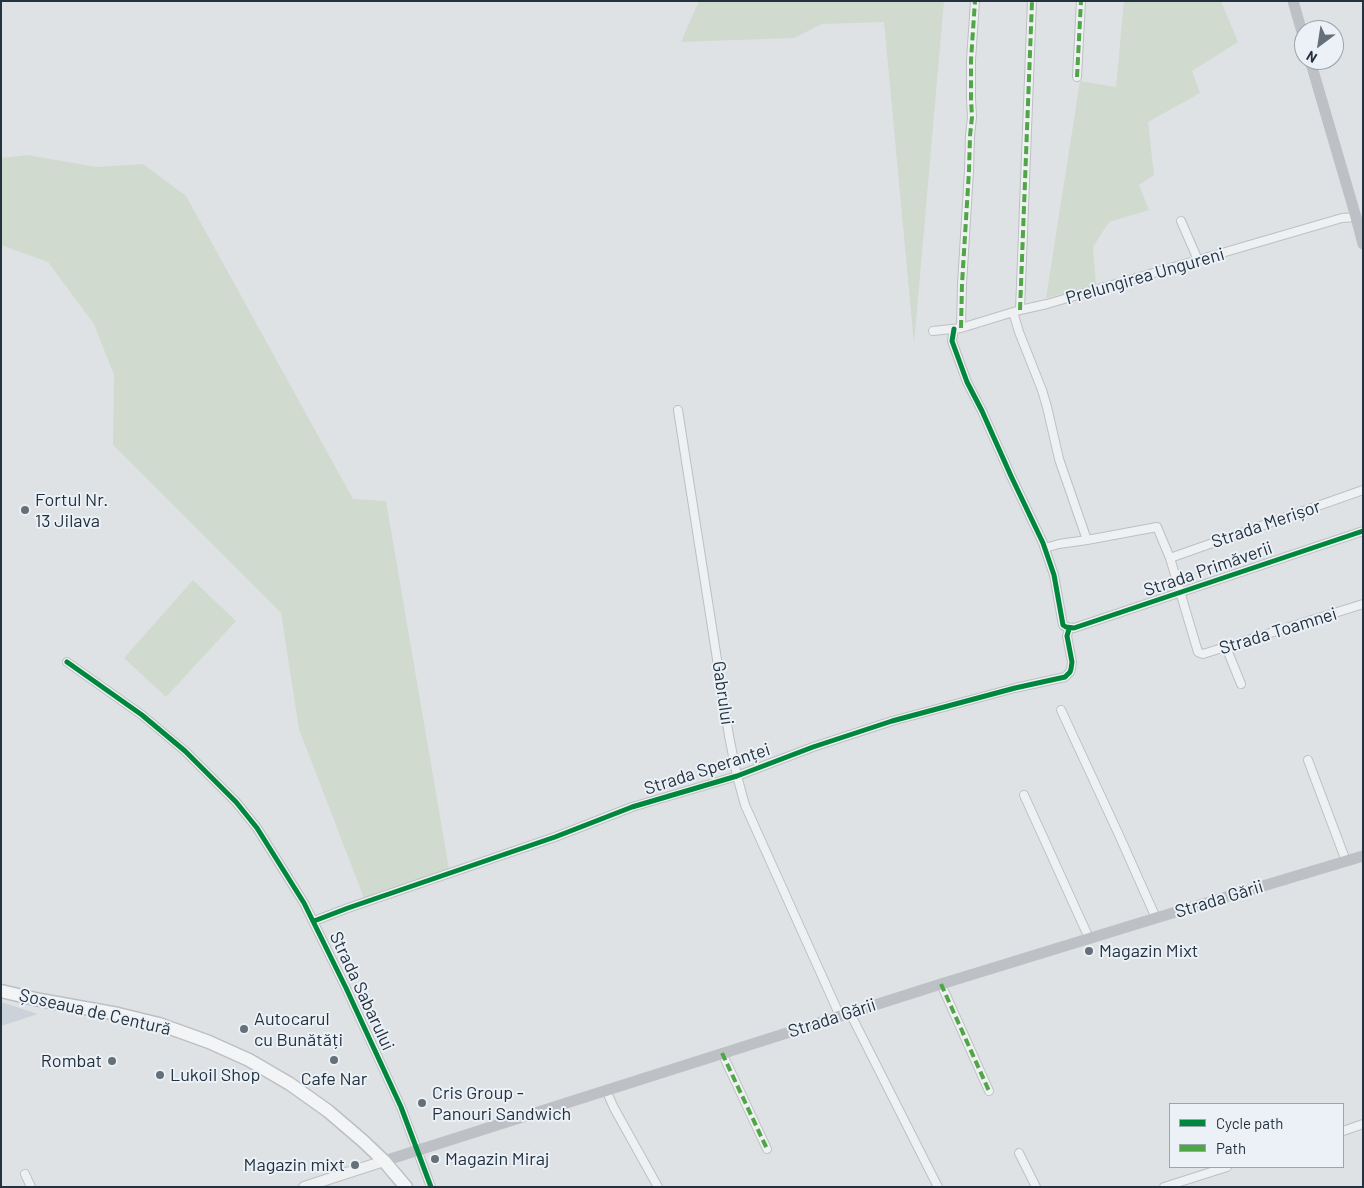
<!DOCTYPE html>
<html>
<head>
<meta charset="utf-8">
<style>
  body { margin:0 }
  #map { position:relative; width:1364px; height:1188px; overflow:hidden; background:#dfe2e5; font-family:Barlow,sans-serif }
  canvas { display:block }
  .frame { position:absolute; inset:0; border:2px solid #243240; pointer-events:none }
  .legend { position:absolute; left:1169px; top:1103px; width:175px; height:65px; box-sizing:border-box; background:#ebf1f6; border:1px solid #9ba5ad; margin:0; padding:6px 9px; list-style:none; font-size:15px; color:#243240 }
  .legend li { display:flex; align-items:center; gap:10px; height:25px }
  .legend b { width:25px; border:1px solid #9ba5ad }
  .north { position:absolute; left:1294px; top:20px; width:50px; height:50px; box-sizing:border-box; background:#ebf1f6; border:1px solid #9ba5ad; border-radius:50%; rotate:211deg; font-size:14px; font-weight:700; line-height:20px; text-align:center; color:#243240 }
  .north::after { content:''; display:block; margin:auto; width:18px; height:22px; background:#65707a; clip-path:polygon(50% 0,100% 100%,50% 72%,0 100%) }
</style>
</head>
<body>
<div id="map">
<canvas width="1364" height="1188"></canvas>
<div class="frame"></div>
<ul class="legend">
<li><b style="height:6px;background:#00873e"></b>Cycle path</li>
<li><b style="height:6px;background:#50a546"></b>Path</li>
</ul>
<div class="north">N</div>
</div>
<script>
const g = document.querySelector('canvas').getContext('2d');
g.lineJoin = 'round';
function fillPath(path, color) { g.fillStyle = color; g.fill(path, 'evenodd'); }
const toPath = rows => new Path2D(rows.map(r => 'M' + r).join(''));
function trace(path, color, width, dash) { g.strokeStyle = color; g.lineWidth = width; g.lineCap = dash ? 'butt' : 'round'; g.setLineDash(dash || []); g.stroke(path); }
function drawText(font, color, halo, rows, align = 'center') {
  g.font = font + ' Barlow,sans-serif'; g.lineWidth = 4; g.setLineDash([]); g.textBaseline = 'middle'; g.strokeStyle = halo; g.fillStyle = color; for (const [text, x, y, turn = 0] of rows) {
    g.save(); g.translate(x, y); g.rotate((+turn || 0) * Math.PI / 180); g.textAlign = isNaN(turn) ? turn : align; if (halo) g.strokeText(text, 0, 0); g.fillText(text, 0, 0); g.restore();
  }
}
fillPath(toPath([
  [1,1002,38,1014,1,1026]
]), '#ccd2d9');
fillPath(toPath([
  [699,1,944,1,914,344,884,22,822,24,794,38,681,42],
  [1124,1,1221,1,1238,42,1192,71,1200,93,1148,122,1154,175,1139,185,1149,210,1109,222,1093,247,1096,286,1046,298,1080,81,1116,87],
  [27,155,97,167,143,164,186,196,353,499,386,501,450,875,367,906,299,729,281,613,113,445,114,375,94,324,48,262,1,245,1,158],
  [193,580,236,621,166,697,124,658]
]), '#d1dace');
const minor = toPath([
  [1077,77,1081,1],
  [1181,221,1198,260],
  [1020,310,1032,1],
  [1013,312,1019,332,1042,390,1047,407,1059,459,1087,540],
  [961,328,962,284,969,171,970,136,972,117,971,99,971,60,975,1],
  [954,329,952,341,967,382,982,411,1011,476,1043,543,1054,575,1063,625,1066,627,1074,628,1363,531],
  [933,331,961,328,1020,310,1047,304,1342,218,1356,217],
  [678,410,729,736,737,776,745,805,840,1016],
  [1045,548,1059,544,1087,540,1157,527,1170,558,1198,652,1200,653,1203,654,1363,604],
  [1170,558,1363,490],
  [1226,647,1241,684],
  [67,662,142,715,185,751,236,802,257,828,304,903,346,988,401,1107,431,1187],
  [1061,710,1119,835,1156,918],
  [1308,760,1346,861],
  [1024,795,1089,938],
  [314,921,348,908,555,837,632,807,737,776,813,747,892,721,1015,688,1065,677,1070,672,1071,669,1072,662,1067,636,1069,629],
  [941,984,989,1091],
  [850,1013,938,1187],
  [722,1053,767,1149],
  [606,1090,614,1108,658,1187],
  [1343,1131,1363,1124],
  [1019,1153,1036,1187],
  [25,1174,31,1187],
  [1164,1187,1227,1167]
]);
const tertiary = toPath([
  [304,1187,384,1161]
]);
const primary = toPath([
  [1,991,40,1000,118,1014,159,1024,209,1042,249,1060,290,1084,328,1111,363,1141,384,1161,406,1187]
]);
trace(minor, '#bdc0c3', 10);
trace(tertiary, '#bdc0c3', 12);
trace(primary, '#bbbfc3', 15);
trace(minor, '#eef0f2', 8);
trace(tertiary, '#eef0f2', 10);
trace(toPath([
  [1293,1,1304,39],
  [1310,60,1356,217,1363,244],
  [384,1161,941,984,1156,918,1363,856]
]), '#bdc1c5', 11);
trace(primary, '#f3f4f5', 12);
trace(toPath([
  [1077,77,1081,1],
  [1020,310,1032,1],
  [961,328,962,284,969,171,970,136,972,117,971,99,971,60,975,1],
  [941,984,989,1091],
  [722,1053,767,1149]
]), '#50a546', 4, [8, 4]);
trace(toPath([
  [954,329,952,341,967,382,982,411,1011,476,1043,543,1054,575,1063,625,1066,627,1074,628,1363,531],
  [67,662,142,715,185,751,236,802,257,828,304,903,346,988,401,1107,431,1187],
  [314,921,348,908,555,837,632,807,737,776,813,747,892,721,1015,688,1065,677,1070,672,1071,669,1072,662,1067,636,1069,629]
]), '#00873e', 5);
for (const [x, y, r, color] of [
  [25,510,5,"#65707a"],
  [1089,951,5,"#65707a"],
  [244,1029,5,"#65707a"],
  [334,1060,5,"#65707a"],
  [112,1061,5,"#65707a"],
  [160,1075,5,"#65707a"],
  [422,1103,5,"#65707a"],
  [435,1159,5,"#65707a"],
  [355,1165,5,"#65707a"]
]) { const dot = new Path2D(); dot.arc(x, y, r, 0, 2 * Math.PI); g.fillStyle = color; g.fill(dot); trace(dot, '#ebf1f6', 2); }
drawText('18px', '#243240', '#ebf1f6', [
  ["Prelungirea Ungureni",1145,276,-16],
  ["Strada Merișor",1266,524,-19],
  ["Strada Primăverii",1208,569,-19],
  ["Strada Toamnei",1278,631,-17],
  ["Gabrului",723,693,82],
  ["Strada Speranței",707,769,-18],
  ["Strada Gării",1219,899,-17],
  ["Strada Sabarului",362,991,65],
  ["Șoseaua de Centură",95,1012,13],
  ["Strada Gării",832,1018,-18]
]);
drawText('18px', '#243240', '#ebf1f6', [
  ["Fortul Nr.",35,500],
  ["13 Jilava",35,521],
  ["Magazin Mixt",1099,951],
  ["Autocarul",254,1019],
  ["cu Bunătăți",254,1040],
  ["Rombat",102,1061,"right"],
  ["Lukoil Shop",170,1075],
  ["Cafe Nar",334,1079,"center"],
  ["Cris Group -",432,1093],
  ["Panouri Sandwich",432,1114],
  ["Magazin Miraj",445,1159],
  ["Magazin mixt",345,1165,"right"]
], 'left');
</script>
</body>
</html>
